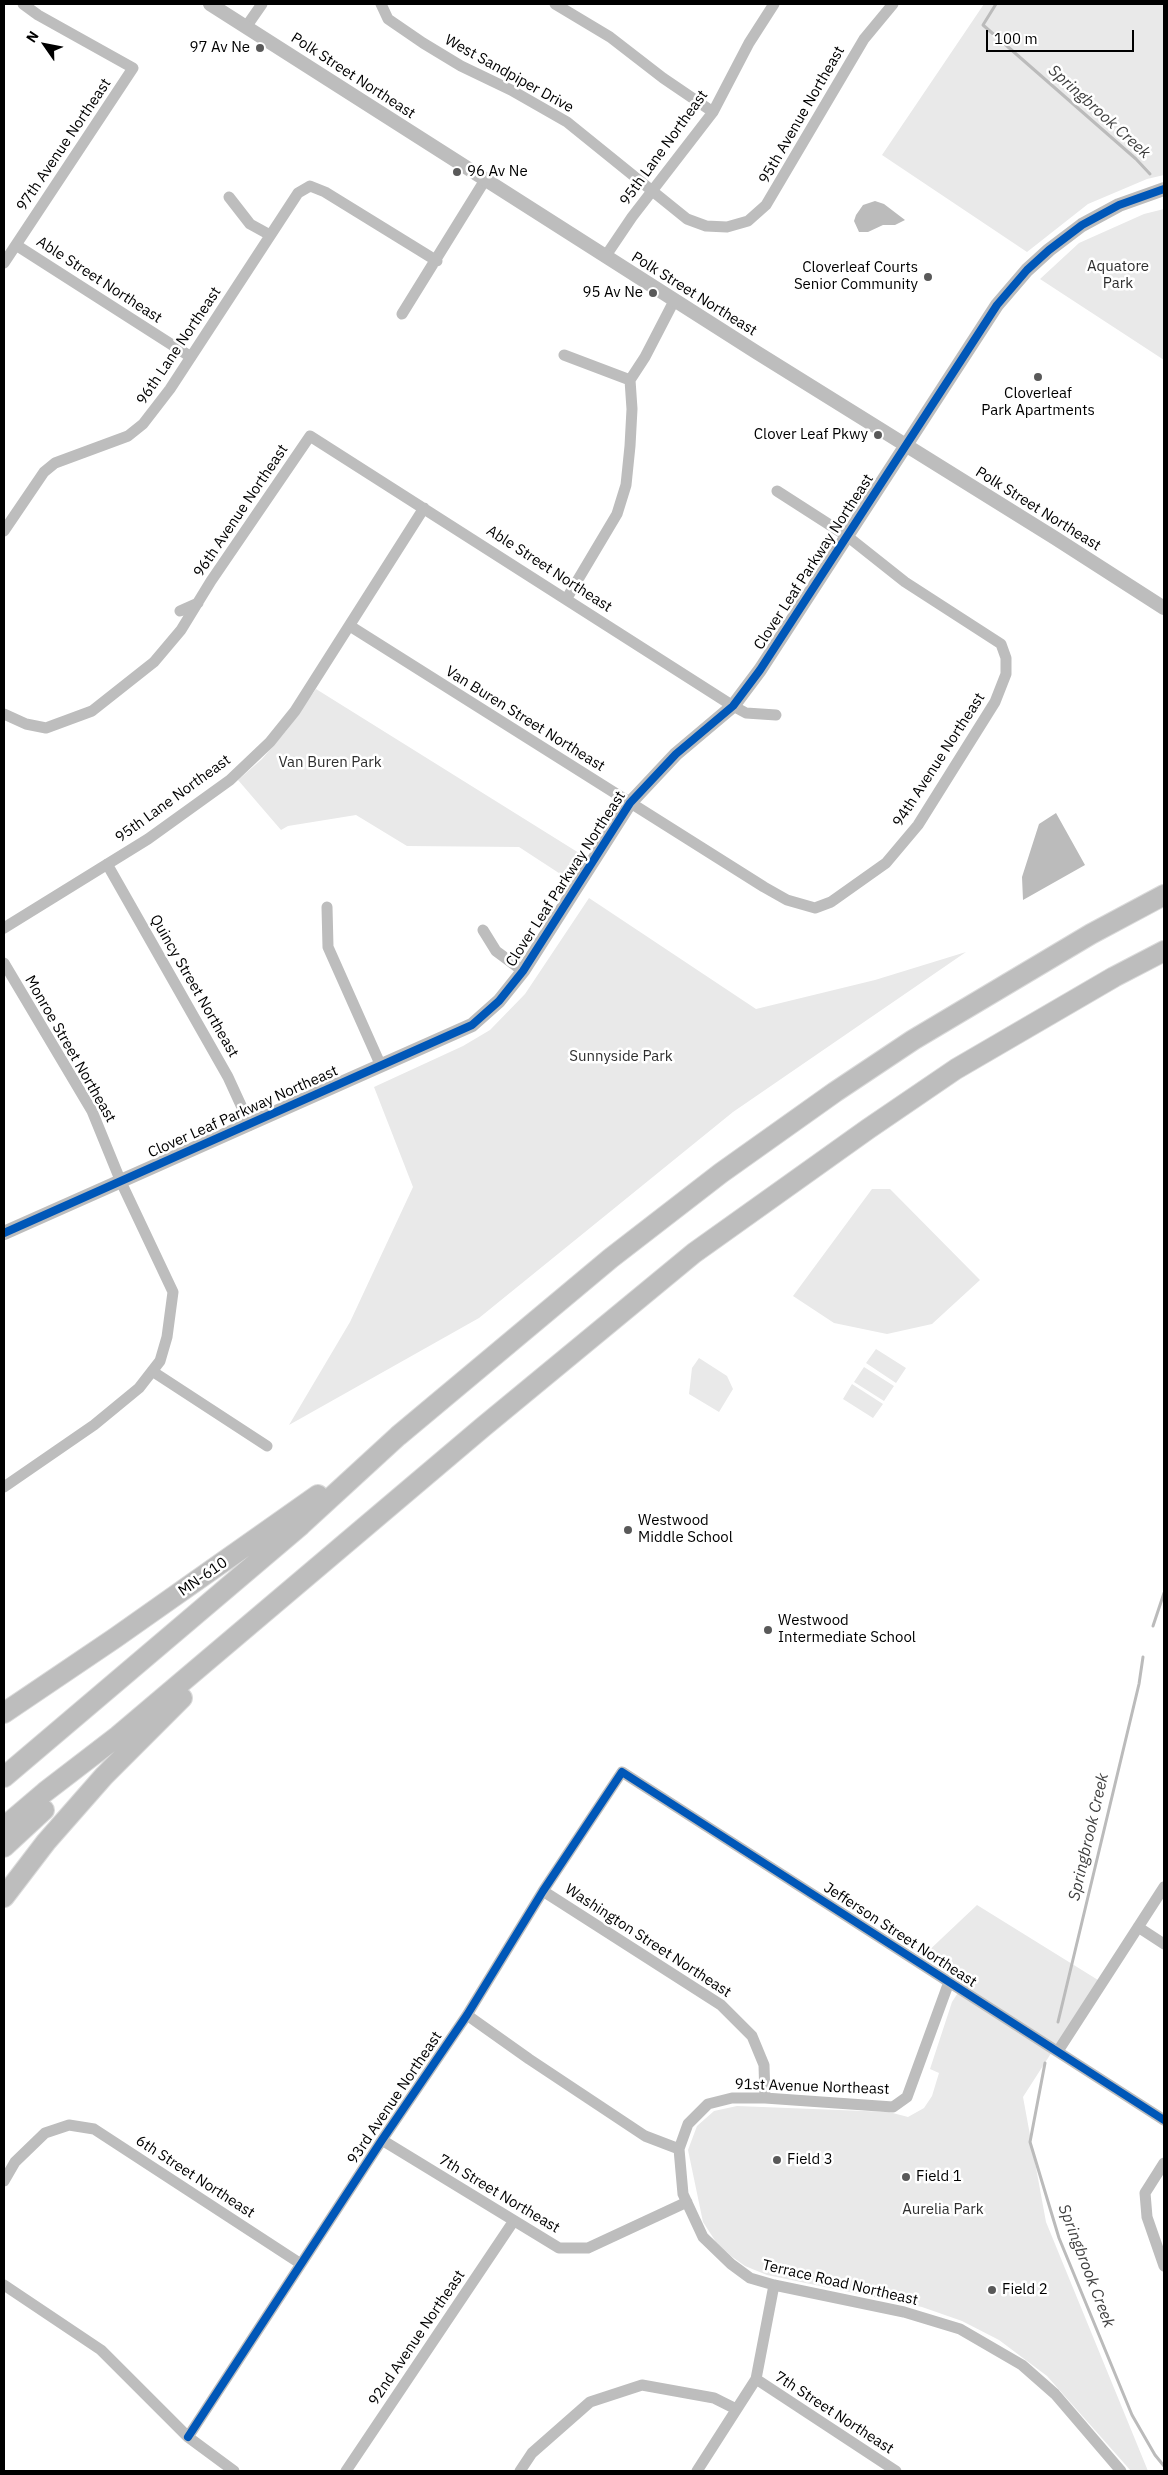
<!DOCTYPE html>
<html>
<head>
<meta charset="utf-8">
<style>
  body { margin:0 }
  #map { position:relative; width:1168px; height:2475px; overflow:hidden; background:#fff; font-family:"IBM Plex Sans",sans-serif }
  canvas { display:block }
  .frame { position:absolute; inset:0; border:5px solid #000; pointer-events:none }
  .north { position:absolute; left:20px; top:20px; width:50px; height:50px; -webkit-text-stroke:4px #fff; paint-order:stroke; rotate:303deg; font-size:14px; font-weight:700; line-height:20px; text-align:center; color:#000 }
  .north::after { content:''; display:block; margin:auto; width:18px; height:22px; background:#000; clip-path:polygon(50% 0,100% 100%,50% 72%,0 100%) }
  .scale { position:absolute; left:986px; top:30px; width:148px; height:22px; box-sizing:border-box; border:2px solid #000; border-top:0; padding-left:6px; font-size:15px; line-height:18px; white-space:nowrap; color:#000; -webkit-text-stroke:4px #fff; paint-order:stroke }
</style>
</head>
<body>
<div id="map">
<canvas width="1168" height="2475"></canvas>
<div class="frame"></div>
<div class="north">N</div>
<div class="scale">100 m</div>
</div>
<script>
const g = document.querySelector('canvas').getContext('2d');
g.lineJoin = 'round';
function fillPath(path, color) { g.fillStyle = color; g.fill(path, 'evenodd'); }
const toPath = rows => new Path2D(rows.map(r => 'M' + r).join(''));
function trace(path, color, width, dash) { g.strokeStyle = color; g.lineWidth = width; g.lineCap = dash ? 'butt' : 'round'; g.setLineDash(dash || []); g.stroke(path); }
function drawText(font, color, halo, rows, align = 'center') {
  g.font = font + ' "IBM Plex Sans",sans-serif'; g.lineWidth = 5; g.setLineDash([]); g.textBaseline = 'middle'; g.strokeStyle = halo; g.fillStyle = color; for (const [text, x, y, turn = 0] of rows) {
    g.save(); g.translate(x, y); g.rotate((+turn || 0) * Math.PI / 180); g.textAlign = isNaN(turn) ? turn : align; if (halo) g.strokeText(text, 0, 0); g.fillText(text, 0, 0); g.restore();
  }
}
fillPath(toPath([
  [984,4,1164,4,1164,175,1147,179,1088,204,1027,252,882,155],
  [1164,209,1164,360,1040,279,1079,243,1144,214],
  [316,689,579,853,565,877,519,847,407,846,356,815,288,826,281,830,238,780,262,759,286,731],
  [589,898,756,1009,875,980,966,952,733,1112,479,1318,289,1425,350,1322,413,1187,374,1087,463,1046,490,1030,525,994],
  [872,1189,890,1189,980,1280,932,1324,887,1334,834,1323,793,1296],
  [876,1349,906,1368,896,1383,866,1363],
  [699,1358,727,1376,733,1389,719,1412,689,1394,692,1368],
  [864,1367,894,1386,884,1401,854,1382],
  [852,1384,883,1404,873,1418,843,1399],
  [977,1905,1098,1980,1023,2097,1046,2222,1148,2471,1131,2471,1047,2376,999,2340,962,2321,922,2307,767,2275,745,2266,731,2256,716,2242,703,2222,688,2150,697,2126,714,2111,737,2106,889,2112,908,2117,924,2108,932,2096,939,2073,930,2069,952,2002,965,1982,923,1956]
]), '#e9e9e9');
fillPath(toPath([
  [875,201,884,204,905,220,895,225,883,225,868,232,859,232,854,221,856,215,863,205],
  [1056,813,1085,865,1023,900,1022,877,1039,824]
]), '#bbb');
trace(toPath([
  [996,4,983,25,1136,159,1150,174],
  [1153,1626,1164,1593],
  [1058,2022,1139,1684,1143,1657],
  [1045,2063,1030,2142,1059,2238,1132,2415,1155,2455,1164,2466]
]), '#bbb', 3);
const motorway = toPath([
  [4,1713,115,1638,318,1495],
  [4,1777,301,1525,398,1436,611,1258,721,1173,835,1092,913,1040,1091,934,1164,895],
  [4,1827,45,1792,118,1736,483,1427,694,1253,868,1129,956,1069,1114,977,1164,951],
  [4,1847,44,1810],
  [4,1897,46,1842,104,1776,182,1698]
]);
trace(motorway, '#dbdbdb', 22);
trace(toPath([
  [381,4,388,19,423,43,461,66,511,90,567,122,687,219,706,226,727,227,748,221,766,205,864,39,893,4],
  [555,4,610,37,663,78,713,112],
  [246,27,262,4],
  [229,197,250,224,270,235],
  [16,245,191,357],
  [605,257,632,217,713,112,749,43,774,4],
  [4,263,133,68,38,15,23,4],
  [402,314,485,180],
  [564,355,630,380],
  [4,531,44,472,55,463,128,436,143,424,170,389,298,193,310,186,325,192,437,261],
  [567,598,617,514,626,485,630,446,632,409,630,380,645,357,674,301],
  [180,611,198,603],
  [350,626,764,887,787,900,815,908,831,902,886,863,918,825,995,702,1006,674,1006,658,1001,644,905,582,847,536,777,491],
  [4,714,26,724,46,728,92,711,154,662,181,630,211,581,310,436,733,706,746,713,776,715],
  [107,864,228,1077,250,1125],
  [327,907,328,947,381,1066],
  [4,928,148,839,230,780,270,742,295,711,424,508],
  [483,930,496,951,523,971],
  [4,963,92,1111,121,1182,173,1292,167,1337,160,1361,139,1388,94,1425,4,1487],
  [152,1371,267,1446],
  [543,1891,721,2005,752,2036,764,2065,765,2098],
  [1138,1927,1164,1944],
  [949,1982,907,2097,893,2107,765,2098,732,2098,708,2104,688,2124,679,2149,683,2194,703,2237,731,2264,750,2278,774,2285,904,2312,960,2329,1022,2365,1055,2394,1121,2471],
  [467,2015,529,2059,645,2136,679,2149],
  [1058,2051,1164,1887],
  [382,2140,559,2248,588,2248,687,2202],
  [1164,2163,1145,2193,1147,2217,1164,2266],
  [4,2181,15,2162,45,2133,69,2125,94,2129,301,2264],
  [4,2285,101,2350,188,2437,234,2471],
  [756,2379,896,2471],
  [188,2437,382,2140,467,2015,543,1891,622,1772,1164,2120],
  [346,2471,513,2222],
  [520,2471,532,2453,590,2402,642,2385,714,2398,736,2409],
  [697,2471,756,2379,774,2285]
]), '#bdbdbd', 11);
trace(toPath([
  [210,4,756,352,1055,538,1164,608],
  [4,1233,472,1025,499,1001,523,971,630,803,676,754,733,706,760,670,997,305,1027,270,1049,250,1082,225,1119,205,1164,189]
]), '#bdbdbd', 14);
trace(motorway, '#bdbdbd', 20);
trace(toPath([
  [4,1233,472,1025,499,1001,523,971,630,803,676,754,733,706,760,670,997,305,1027,270,1049,250,1082,225,1119,205,1164,189],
  [188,2437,382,2140,467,2015,543,1891,622,1772,1164,2120]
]), '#0057b8', 8);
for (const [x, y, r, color] of [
  [260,48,5,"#595959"],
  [457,172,5,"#595959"],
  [928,277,5,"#595959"],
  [653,293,5,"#595959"],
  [1038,377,5,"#595959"],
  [878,435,5,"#595959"],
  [628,1530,5,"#595959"],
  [768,1630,5,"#595959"],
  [777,2160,5,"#595959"],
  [906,2177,5,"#595959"],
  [992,2290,5,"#595959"]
]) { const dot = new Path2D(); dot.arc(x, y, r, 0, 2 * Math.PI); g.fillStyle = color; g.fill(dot); trace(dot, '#fff', 2); }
drawText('15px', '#000', '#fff', [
  ["97 Av Ne",250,48,"right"],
  ["96 Av Ne",467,172],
  ["Cloverleaf Courts",918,268,"right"],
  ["Senior Community",918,285,"right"],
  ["95 Av Ne",643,293,"right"],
  ["Cloverleaf",1038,394,"center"],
  ["Park Apartments",1038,411,"center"],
  ["Clover Leaf Pkwy",868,435,"right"],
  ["Westwood",638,1521],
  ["Middle School",638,1538],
  ["Westwood",778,1621],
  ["Intermediate School",778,1638],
  ["Field 3",787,2160],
  ["Field 1",916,2177],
  ["Field 2",1002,2290]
], 'left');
drawText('15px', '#000', '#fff', [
  ["West Sandpiper Drive",509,74,29],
  ["Polk Street Northeast",353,76,33],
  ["95th Avenue Northeast",802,115,-60],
  ["97th Avenue Northeast",64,145,-56],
  ["95th Lane Northeast",664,148,-54],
  ["Able Street Northeast",99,280,33],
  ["Polk Street Northeast",694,294,32],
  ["96th Lane Northeast",179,346,-56],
  ["Polk Street Northeast",1038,509,32],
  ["96th Avenue Northeast",241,511,-56],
  ["Clover Leaf Parkway Northeast",814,562,-57],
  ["Able Street Northeast",549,569,33],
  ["Van Buren Street Northeast",525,719,32],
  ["94th Avenue Northeast",939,760,-57],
  ["95th Lane Northeast",173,799,-36],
  ["Clover Leaf Parkway Northeast",566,879,-57],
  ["Quincy Street Northeast",194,986,60],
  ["Monroe Street Northeast",70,1049,60],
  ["Clover Leaf Parkway Northeast",243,1112,-24],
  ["MN-610",203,1577,-35],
  ["Jefferson Street Northeast",900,1935,33],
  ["Washington Street Northeast",648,1941,33],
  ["91st Avenue Northeast",812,2087,2],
  ["93rd Avenue Northeast",395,2098,-56],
  ["6th Street Northeast",195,2177,33],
  ["7th Street Northeast",499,2194,31],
  ["Terrace Road Northeast",840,2283,13],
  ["92nd Avenue Northeast",417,2338,-56],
  ["7th Street Northeast",834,2413,33]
]);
drawText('15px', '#2e2e2e', '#fff', [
  ["Aquatore",1118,267],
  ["Park",1118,284],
  ["Van Buren Park",330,763],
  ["Sunnyside Park",621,1057],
  ["Aurelia Park",943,2210]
]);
drawText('italic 16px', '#3f3f3f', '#fff', [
  ["Springbrook Creek",1099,112,42],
  ["Springbrook Creek",1089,1837,-77],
  ["Springbrook Creek",1086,2266,69]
]);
</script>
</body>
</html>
